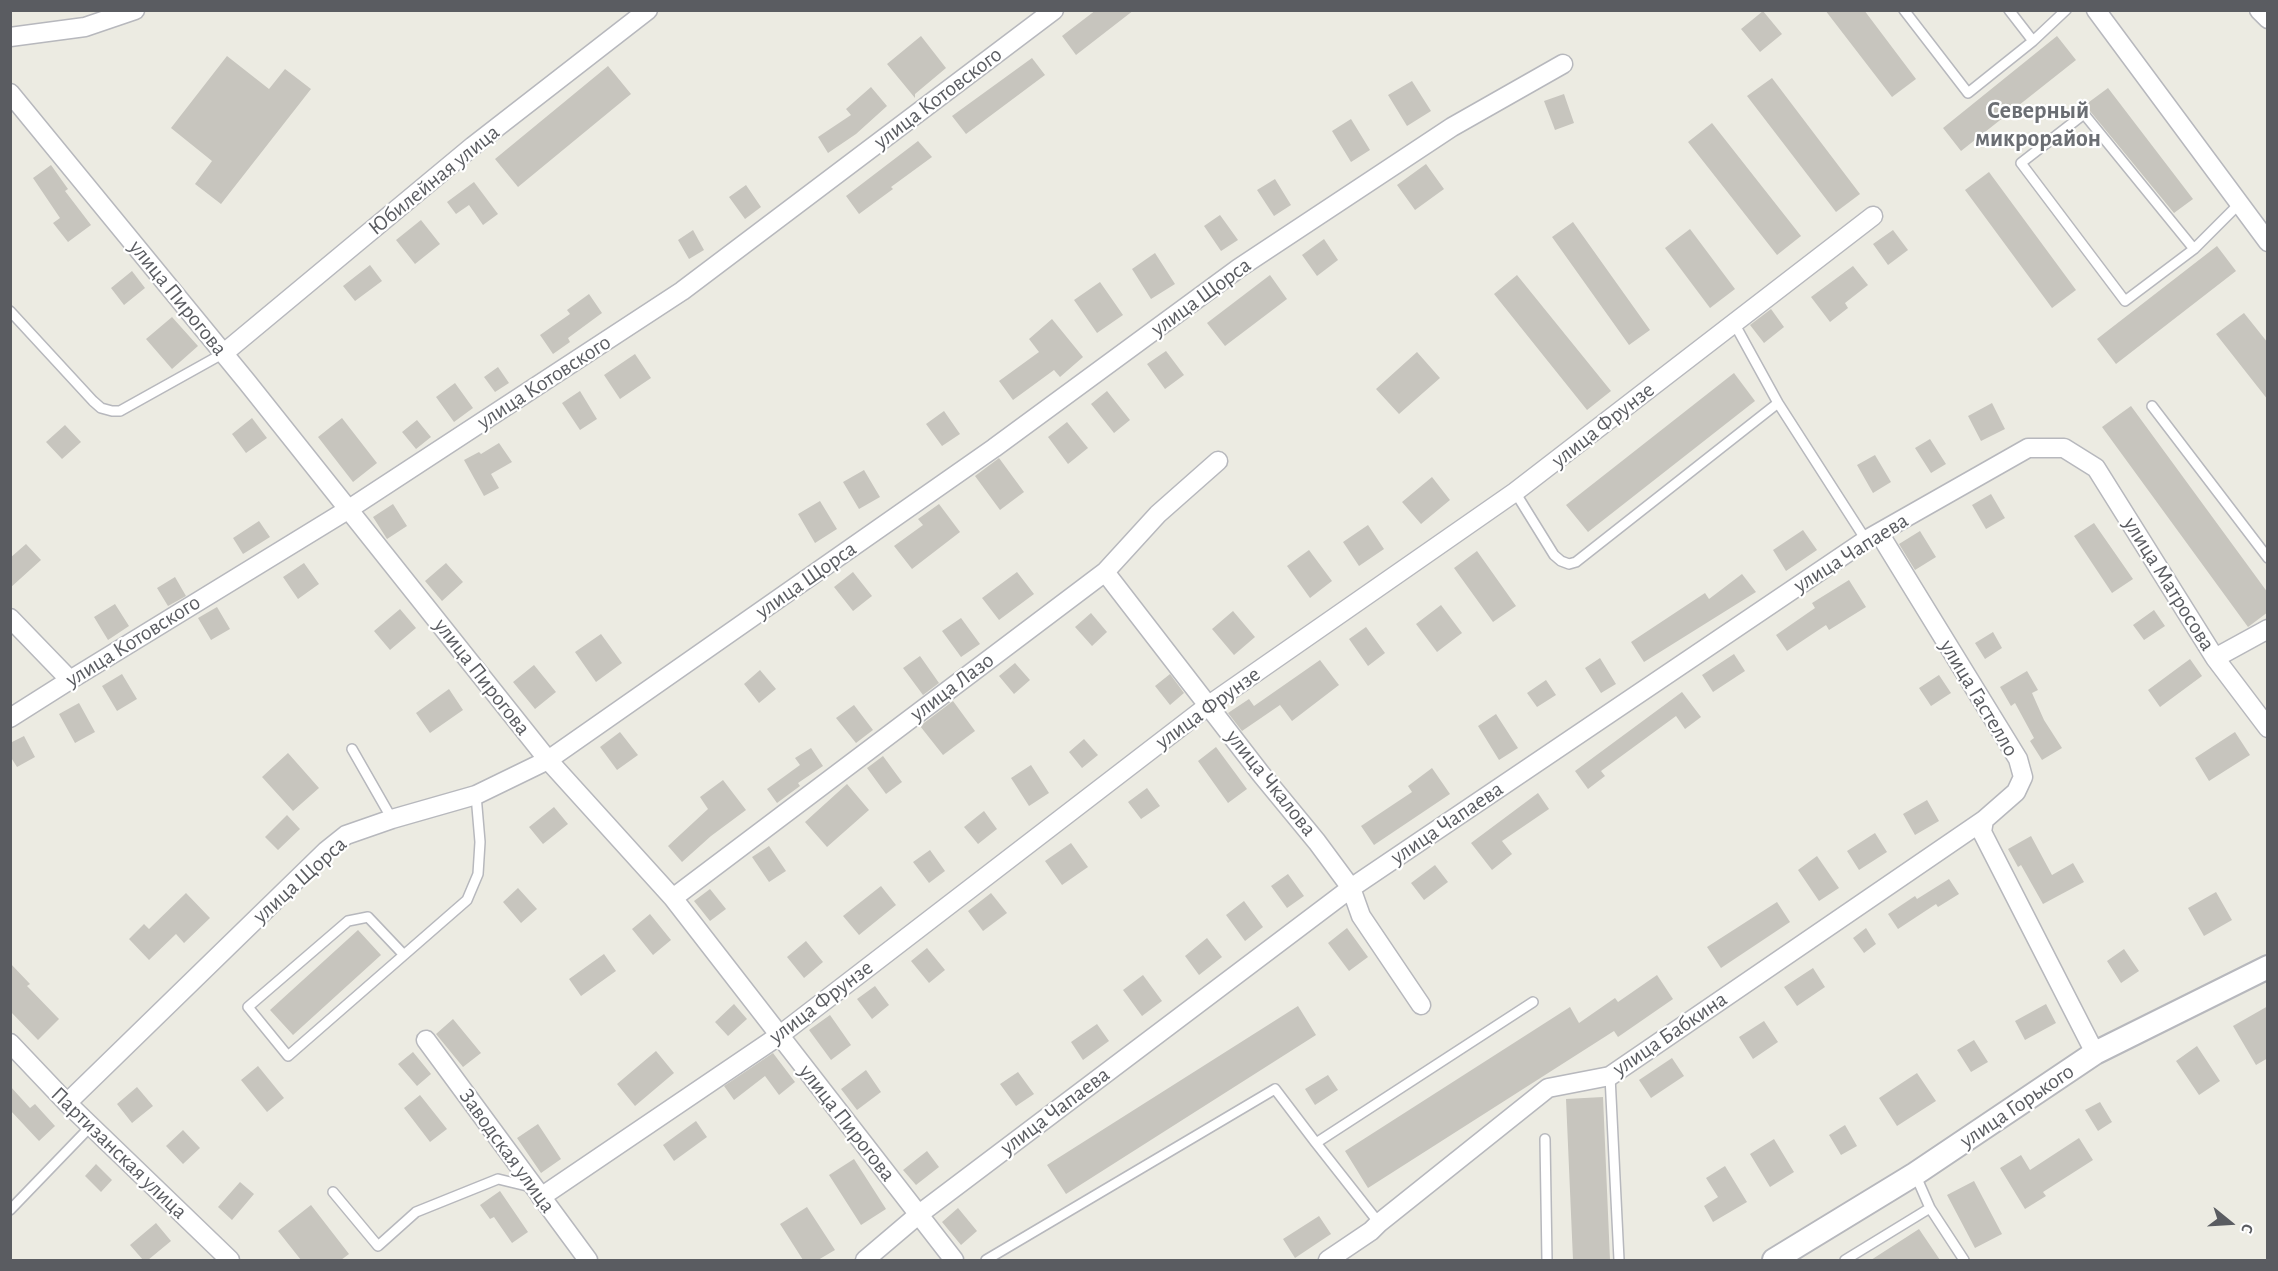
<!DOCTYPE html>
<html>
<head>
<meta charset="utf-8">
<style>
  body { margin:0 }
  #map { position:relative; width:2278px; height:1271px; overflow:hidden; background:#ecebe2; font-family:"Alegreya Sans",sans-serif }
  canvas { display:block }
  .frame { position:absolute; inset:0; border:12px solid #5a5c61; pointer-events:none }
  .north { position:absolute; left:2200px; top:1193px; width:60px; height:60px; -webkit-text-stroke:4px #fff; paint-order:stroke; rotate:108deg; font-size:16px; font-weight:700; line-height:24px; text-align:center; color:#5a5c61 }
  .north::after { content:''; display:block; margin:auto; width:21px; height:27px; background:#5a5c61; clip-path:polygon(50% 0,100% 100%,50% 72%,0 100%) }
</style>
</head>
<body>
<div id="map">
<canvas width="2278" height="1271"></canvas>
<div class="frame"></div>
<div class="north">С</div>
</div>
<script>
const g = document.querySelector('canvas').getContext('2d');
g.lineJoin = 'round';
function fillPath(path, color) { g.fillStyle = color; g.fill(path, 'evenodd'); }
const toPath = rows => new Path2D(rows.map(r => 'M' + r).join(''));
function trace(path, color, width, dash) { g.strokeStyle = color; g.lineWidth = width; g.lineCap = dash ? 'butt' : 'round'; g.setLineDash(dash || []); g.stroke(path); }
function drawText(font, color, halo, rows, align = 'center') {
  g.font = font + ' "Alegreya Sans",sans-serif'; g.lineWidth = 4.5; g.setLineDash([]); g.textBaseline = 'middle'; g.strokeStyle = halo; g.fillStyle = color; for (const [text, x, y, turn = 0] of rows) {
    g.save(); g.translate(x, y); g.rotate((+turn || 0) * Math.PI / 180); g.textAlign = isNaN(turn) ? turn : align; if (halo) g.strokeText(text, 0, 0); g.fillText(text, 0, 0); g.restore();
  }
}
fillPath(toPath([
  [1096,10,1134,10,1076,55,1062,36],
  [1825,10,1864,10,1916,79,1892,97],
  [1763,11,1782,34,1760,52,1741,29],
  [921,36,946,68,915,94,915,98,887,64],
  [2057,36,2076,60,1961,151,1943,128],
  [227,56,269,89,285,69,311,89,221,204,195,184,212,161,171,128],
  [1032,58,1045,75,966,134,952,116],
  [608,66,631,94,518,187,495,159],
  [1772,78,1860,194,1836,212,1747,96],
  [1412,81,1431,111,1407,126,1388,95],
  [871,87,887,106,856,134,828,153,818,137,851,115,846,109],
  [2108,88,2193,199,2174,213,2085,105],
  [1564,94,1574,123,1555,130,1544,101],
  [1351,119,1370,150,1351,162,1332,131],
  [1712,123,1801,236,1777,255,1688,142],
  [918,141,932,157,891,187,893,189,859,214,846,196],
  [1426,164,1444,189,1415,210,1397,185],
  [51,165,68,189,65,191,91,225,68,242,53,223,60,218,33,178],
  [1989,172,2076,290,2052,308,1965,190],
  [1275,179,1291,205,1274,216,1257,190],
  [474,182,498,214,483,225,469,205,456,214,447,202],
  [746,185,761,207,745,219,729,197],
  [1220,215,1238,240,1221,251,1204,226],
  [421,220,440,244,415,264,396,240],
  [1573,222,1650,330,1629,345,1552,237],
  [1690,229,1735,289,1710,308,1665,248],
  [693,230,704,250,689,259,678,240],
  [1893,230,1908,250,1888,265,1873,244],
  [1324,239,1338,260,1317,276,1302,255],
  [2217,246,2236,271,2116,364,2097,339],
  [1155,253,1175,284,1151,299,1132,269],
  [370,265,382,281,355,301,343,286],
  [1853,266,1868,285,1845,303,1848,308,1830,322,1811,297],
  [132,271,145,288,124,305,111,288],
  [1270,275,1287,299,1225,346,1207,323],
  [1517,275,1611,391,1587,410,1494,294],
  [1100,282,1123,315,1097,333,1074,300],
  [589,294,602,313,568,338,570,342,553,354,540,335,570,314,567,310],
  [1771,309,1784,327,1764,343,1750,325],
  [2244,313,2268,343,2268,400,2216,334],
  [172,317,198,346,172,369,146,339],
  [1052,319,1083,357,1060,377,1054,370,1013,400,999,381,1039,352,1029,339],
  [1166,351,1184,375,1165,389,1147,364],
  [1417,352,1440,378,1399,414,1376,389],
  [635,354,651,378,620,399,604,375],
  [498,367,509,383,495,392,484,377],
  [1734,373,1755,401,1588,532,1566,505],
  [455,383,473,408,454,422,436,397],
  [580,391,597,419,580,430,562,403],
  [1107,391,1130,420,1114,433,1091,404],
  [1992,403,2005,429,1981,441,1968,416],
  [2131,406,2268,593,2268,612,2248,627,2102,427],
  [944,411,960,434,942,446,926,424],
  [252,418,267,438,246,453,232,434],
  [342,418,377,463,353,482,318,437],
  [417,420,431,437,416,449,402,432],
  [1067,422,1088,448,1068,464,1048,437],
  [65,425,81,442,62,459,46,442],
  [1930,439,1946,464,1931,473,1915,448],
  [499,443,512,462,491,474,499,488,484,496,464,460,479,452,481,454],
  [1875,455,1891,482,1873,493,1857,465],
  [999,458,1024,492,1000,510,975,476],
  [864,470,880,497,859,509,843,482],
  [1432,477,1450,500,1421,524,1402,502],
  [1991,494,2005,518,1986,529,1972,505],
  [820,501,837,529,815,543,798,514],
  [393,504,407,526,387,539,373,517],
  [939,504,960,532,912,569,894,546,923,525,918,519],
  [259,521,270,537,243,554,233,538],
  [2094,523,2133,579,2112,593,2074,536],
  [1368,525,1384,549,1359,566,1343,542],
  [1803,530,1817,550,1786,571,1773,550],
  [1920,531,1936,557,1915,570,1899,544],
  [26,544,41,560,10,588,10,558],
  [1309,550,1332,581,1310,598,1287,566],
  [1477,551,1516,606,1493,622,1454,568],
  [304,563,319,584,298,599,283,577],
  [446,563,463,582,442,601,425,581],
  [853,572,872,596,853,611,834,587],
  [1017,572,1034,594,999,620,982,598],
  [1742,574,1756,592,1644,662,1631,642,1705,593,1709,599],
  [175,577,186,596,168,606,157,588],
  [1849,580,1866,607,1829,630,1826,625,1787,651,1776,635,1815,608,1812,603],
  [115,604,129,626,108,640,94,617],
  [1441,605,1462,633,1437,652,1416,624],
  [217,607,230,629,211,640,198,618],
  [400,609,416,628,390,650,374,631],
  [2154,610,2165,626,2144,640,2133,625],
  [1233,611,1255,637,1234,655,1212,629],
  [1091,613,1107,632,1092,646,1075,627],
  [961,618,980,644,961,657,942,631],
  [1366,627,1385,653,1368,666,1349,639],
  [1993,632,2002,648,1985,659,1975,643],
  [601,634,622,663,596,682,575,652],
  [1734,654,1745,671,1713,692,1702,675],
  [920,656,939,683,923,695,903,668],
  [1600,658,1616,684,1601,693,1585,668],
  [2190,659,2202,676,2160,707,2148,690],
  [1320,660,1339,685,1292,721,1280,705,1242,731,1228,713,1249,699,1254,706],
  [1015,663,1030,680,1014,694,999,676],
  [534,665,556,692,535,709,513,682],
  [760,670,776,689,759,703,744,684],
  [2027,671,2038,690,2032,693,2044,720,2062,748,2042,760,2030,741,2034,738,2015,703,2011,706,2000,687],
  [122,674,137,699,117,711,102,686],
  [1170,674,1184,693,1170,705,1155,686],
  [1939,675,1951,693,1931,706,1919,688],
  [1546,680,1556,695,1537,707,1527,693],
  [449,689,463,710,430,733,416,713],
  [1682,692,1701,717,1685,729,1676,716,1601,771,1605,776,1588,789,1575,771],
  [953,701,975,731,943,755,920,726],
  [79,703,95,732,75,743,59,714],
  [854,705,873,730,856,743,836,718],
  [1496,714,1518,748,1499,760,1478,726],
  [620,732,638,755,617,770,600,747],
  [2235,732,2250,755,2209,781,2195,758],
  [24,736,35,757,17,767,10,756,10,743],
  [1084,739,1098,755,1082,768,1069,752],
  [1216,747,1247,789,1228,803,1198,761],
  [811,748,823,766,798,783,800,786,777,803,767,789,800,765,795,758],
  [288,753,319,788,293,811,262,777],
  [883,756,902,782,886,794,867,768],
  [1031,765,1049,793,1029,806,1011,778],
  [1432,768,1450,794,1374,845,1361,826,1412,792,1408,786],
  [723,780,746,810,711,836,682,862,668,846,708,809,700,797],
  [847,784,869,810,827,847,805,822],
  [1147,788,1160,806,1141,819,1128,802],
  [1538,793,1549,809,1502,841,1512,854,1492,870,1471,843],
  [1927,800,1939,821,1915,835,1903,814],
  [554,807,568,824,543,844,529,827],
  [984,811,997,829,978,844,964,827],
  [287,815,300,829,278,850,265,837],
  [1875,833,1887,852,1859,870,1847,851],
  [2031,836,2052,875,2073,863,2084,882,2043,904,2021,865,2018,867,2008,849],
  [1071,843,1088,867,1062,885,1045,861],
  [769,846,786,871,769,882,752,857],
  [930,850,945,871,929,883,913,862],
  [1817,856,1839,888,1819,901,1798,870],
  [1435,865,1448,882,1424,900,1411,883],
  [1288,874,1304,896,1287,908,1271,886],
  [1949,879,1959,894,1938,907,1936,904,1898,929,1888,914,1915,896,1917,899],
  [881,886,896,905,859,935,843,916],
  [518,888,537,909,521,923,503,902],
  [710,889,726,909,710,921,694,901],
  [2216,892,2232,920,2204,936,2188,908],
  [186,893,210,918,184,943,176,934,149,960,129,939,144,924,149,929],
  [991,893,1007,913,983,931,968,911],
  [1244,901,1263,927,1245,941,1226,915],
  [1777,902,1790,922,1721,968,1707,947],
  [650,914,671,940,653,955,632,929],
  [1347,928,1368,957,1349,971,1328,943],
  [1866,928,1876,944,1864,953,1853,938],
  [358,930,381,955,293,1035,270,1010],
  [1207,938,1222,957,1199,975,1185,956],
  [806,941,823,962,804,978,787,957],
  [927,948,945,970,929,983,911,961],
  [2124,949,2139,971,2121,983,2107,961],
  [604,954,616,971,581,996,569,979],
  [10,963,30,984,27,986,59,1019,38,1040,10,1011],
  [1813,968,1825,987,1797,1006,1784,987],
  [1143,975,1162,1001,1142,1016,1123,990],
  [1657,975,1673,999,1618,1037,1614,1031,1368,1188,1345,1151,1570,1007,1579,1023,1615,998,1618,1002],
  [875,986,889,1005,872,1019,857,999],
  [734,1004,747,1019,728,1036,715,1022],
  [2046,1004,2056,1023,2025,1040,2015,1021],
  [1298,1006,1316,1035,1066,1194,1047,1165],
  [2268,1006,2268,1058,2256,1065,2233,1026],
  [830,1015,851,1045,831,1060,809,1030],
  [453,1019,481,1053,463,1067,436,1034],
  [1764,1021,1778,1042,1753,1059,1739,1037],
  [1097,1024,1109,1041,1083,1060,1071,1042],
  [1974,1040,1988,1062,1971,1072,1957,1050],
  [2197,1046,2220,1081,2199,1095,2176,1061],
  [656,1051,674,1073,635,1106,617,1084],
  [413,1052,431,1074,417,1086,398,1064],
  [773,1053,795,1082,779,1095,765,1076,734,1100,724,1086],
  [1672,1058,1684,1076,1651,1098,1639,1080],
  [258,1066,284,1098,267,1112,241,1080],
  [866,1070,881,1092,857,1110,841,1089],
  [1018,1072,1034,1094,1016,1106,1000,1084],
  [1917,1073,1936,1101,1897,1126,1879,1098],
  [1328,1075,1338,1090,1315,1105,1305,1089],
  [10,1086,30,1108,35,1104,55,1126,39,1141,10,1110],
  [137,1087,153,1106,132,1123,117,1104],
  [420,1095,447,1129,430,1142,404,1108],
  [1603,1097,1610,1260,1573,1260,1566,1099],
  [2100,1102,2112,1122,2098,1131,2085,1110],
  [696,1121,707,1137,674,1161,663,1145],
  [538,1124,561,1159,541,1173,517,1138],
  [1845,1125,1857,1146,1841,1155,1829,1135],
  [183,1130,200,1148,183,1164,166,1146],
  [2079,1138,2093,1160,2043,1192,2046,1196,2025,1209,2000,1168,2021,1155,2030,1170],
  [1774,1139,1794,1172,1770,1187,1750,1154],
  [927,1151,939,1167,916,1185,903,1170],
  [854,1159,886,1209,861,1225,829,1175],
  [96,1164,112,1180,101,1192,85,1176],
  [1725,1166,1747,1202,1713,1222,1704,1206,1718,1197,1706,1178],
  [1974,1181,2002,1234,1975,1248,1947,1195],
  [240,1182,254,1194,232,1220,218,1207],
  [500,1191,528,1232,512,1243,494,1217,490,1219,480,1205],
  [311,1205,349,1254,341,1260,301,1260,278,1231],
  [807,1207,835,1250,818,1260,803,1260,780,1224],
  [958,1208,977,1231,961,1245,942,1222],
  [1319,1216,1331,1234,1295,1258,1283,1239],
  [156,1223,171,1241,148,1260,143,1260,130,1245],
  [1919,1229,1940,1260,1871,1260]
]), '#c7c5be');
const service = toPath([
  [1904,10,1968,93,2033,41,2066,10],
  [2009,10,2033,41],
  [2194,249,2084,114,2021,163,2125,301,2194,249,2240,203],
  [10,311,93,401,101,408,112,411,120,411,224,353],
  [1734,323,1778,403,1866,540],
  [2152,406,2268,558],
  [1515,492,1554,555,1561,561,1569,564,1576,562,1778,403],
  [352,749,392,819],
  [404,955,368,917,348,921,248,1007,288,1056,467,900,478,874,480,842,476,795],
  [1610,1076,1619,1260],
  [1545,1139,1547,1260],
  [1915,1174,1930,1208,1964,1260],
  [333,1192,378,1246,416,1212,498,1179,531,1187],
  [10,1210,91,1126],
  [1379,1223,1316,1143,1533,1002],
  [986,1260,1275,1089,1316,1143],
  [1845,1260,1930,1208]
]);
const minor = toPath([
  [2096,10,2268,242],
  [2259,10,2268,19],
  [10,37,85,27,135,10],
  [10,93,247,382,548,760,673,898,954,1260],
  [224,353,473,146,648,10],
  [1879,533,2018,759,2023,777,2016,792,1984,820,1982,832,2095,1053],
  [1105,572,1261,774,1317,842,1351,888,1361,916,1421,1005],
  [10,618,70,680],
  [2215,658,2268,629],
  [10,718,70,680,349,509,682,291,1054,10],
  [673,898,1105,572,1158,514,1218,461],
  [426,1040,588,1260],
  [10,1043,67,1103,230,1260],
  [67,1103,326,851,346,835,392,819,476,795,548,760,994,448,1239,268,1452,127,1563,64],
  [541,1197,780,1035,1209,705,1515,492,1873,216],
  [865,1260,918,1215,1351,888,1866,540,2028,448,2064,448,2096,468,2215,658,2268,728],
  [1328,1260,1371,1231,1379,1223,1548,1088,1610,1076,1984,820]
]);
const tertiary = toPath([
  [1774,1260,1915,1174,2095,1053,2268,967]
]);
trace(service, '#b7b8bd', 12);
trace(minor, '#b7b8bd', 21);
trace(tertiary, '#b7b8bd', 26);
trace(service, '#fff', 9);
trace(minor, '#fff', 18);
trace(tertiary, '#fff', 22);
drawText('22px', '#5a5c61', '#fff', [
  ["улица Котовского",938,98,-37],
  ["Юбилейная улица",434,180,-39],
  ["улица Щорса",1201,297,-36],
  ["улица Пирогова",178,298,51],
  ["улица Котовского",544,382,-33],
  ["улица Фрунзе",1603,425,-38],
  ["улица Чапаева",1851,553,-32],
  ["улица Щорса",806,580,-35],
  ["улица Матросова",2169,584,58],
  ["улица Котовского",133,641,-32],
  ["улица Пирогова",482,677,52],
  ["улица Лазо",952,687,-37],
  ["улица Гастелло",1979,698,59],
  ["улица Фрунзе",1208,708,-36],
  ["улица Чкалова",1271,783,51],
  ["улица Чапаева",1447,823,-34],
  ["улица Щорса",300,880,-42],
  ["улица Фрунзе",821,1002,-37],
  ["улица Бабкина",1670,1034,-34],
  ["улица Горького",2017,1106,-34],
  ["улица Чапаева",1055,1111,-37],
  ["улица Пирогова",847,1123,52],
  ["Заводская улица",507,1151,54],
  ["Партизанская улица",119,1153,44]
]);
drawText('bold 24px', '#6b6e73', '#fff', [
  ["Северный",2038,111],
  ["микрорайон",2038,139]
]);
</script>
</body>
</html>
